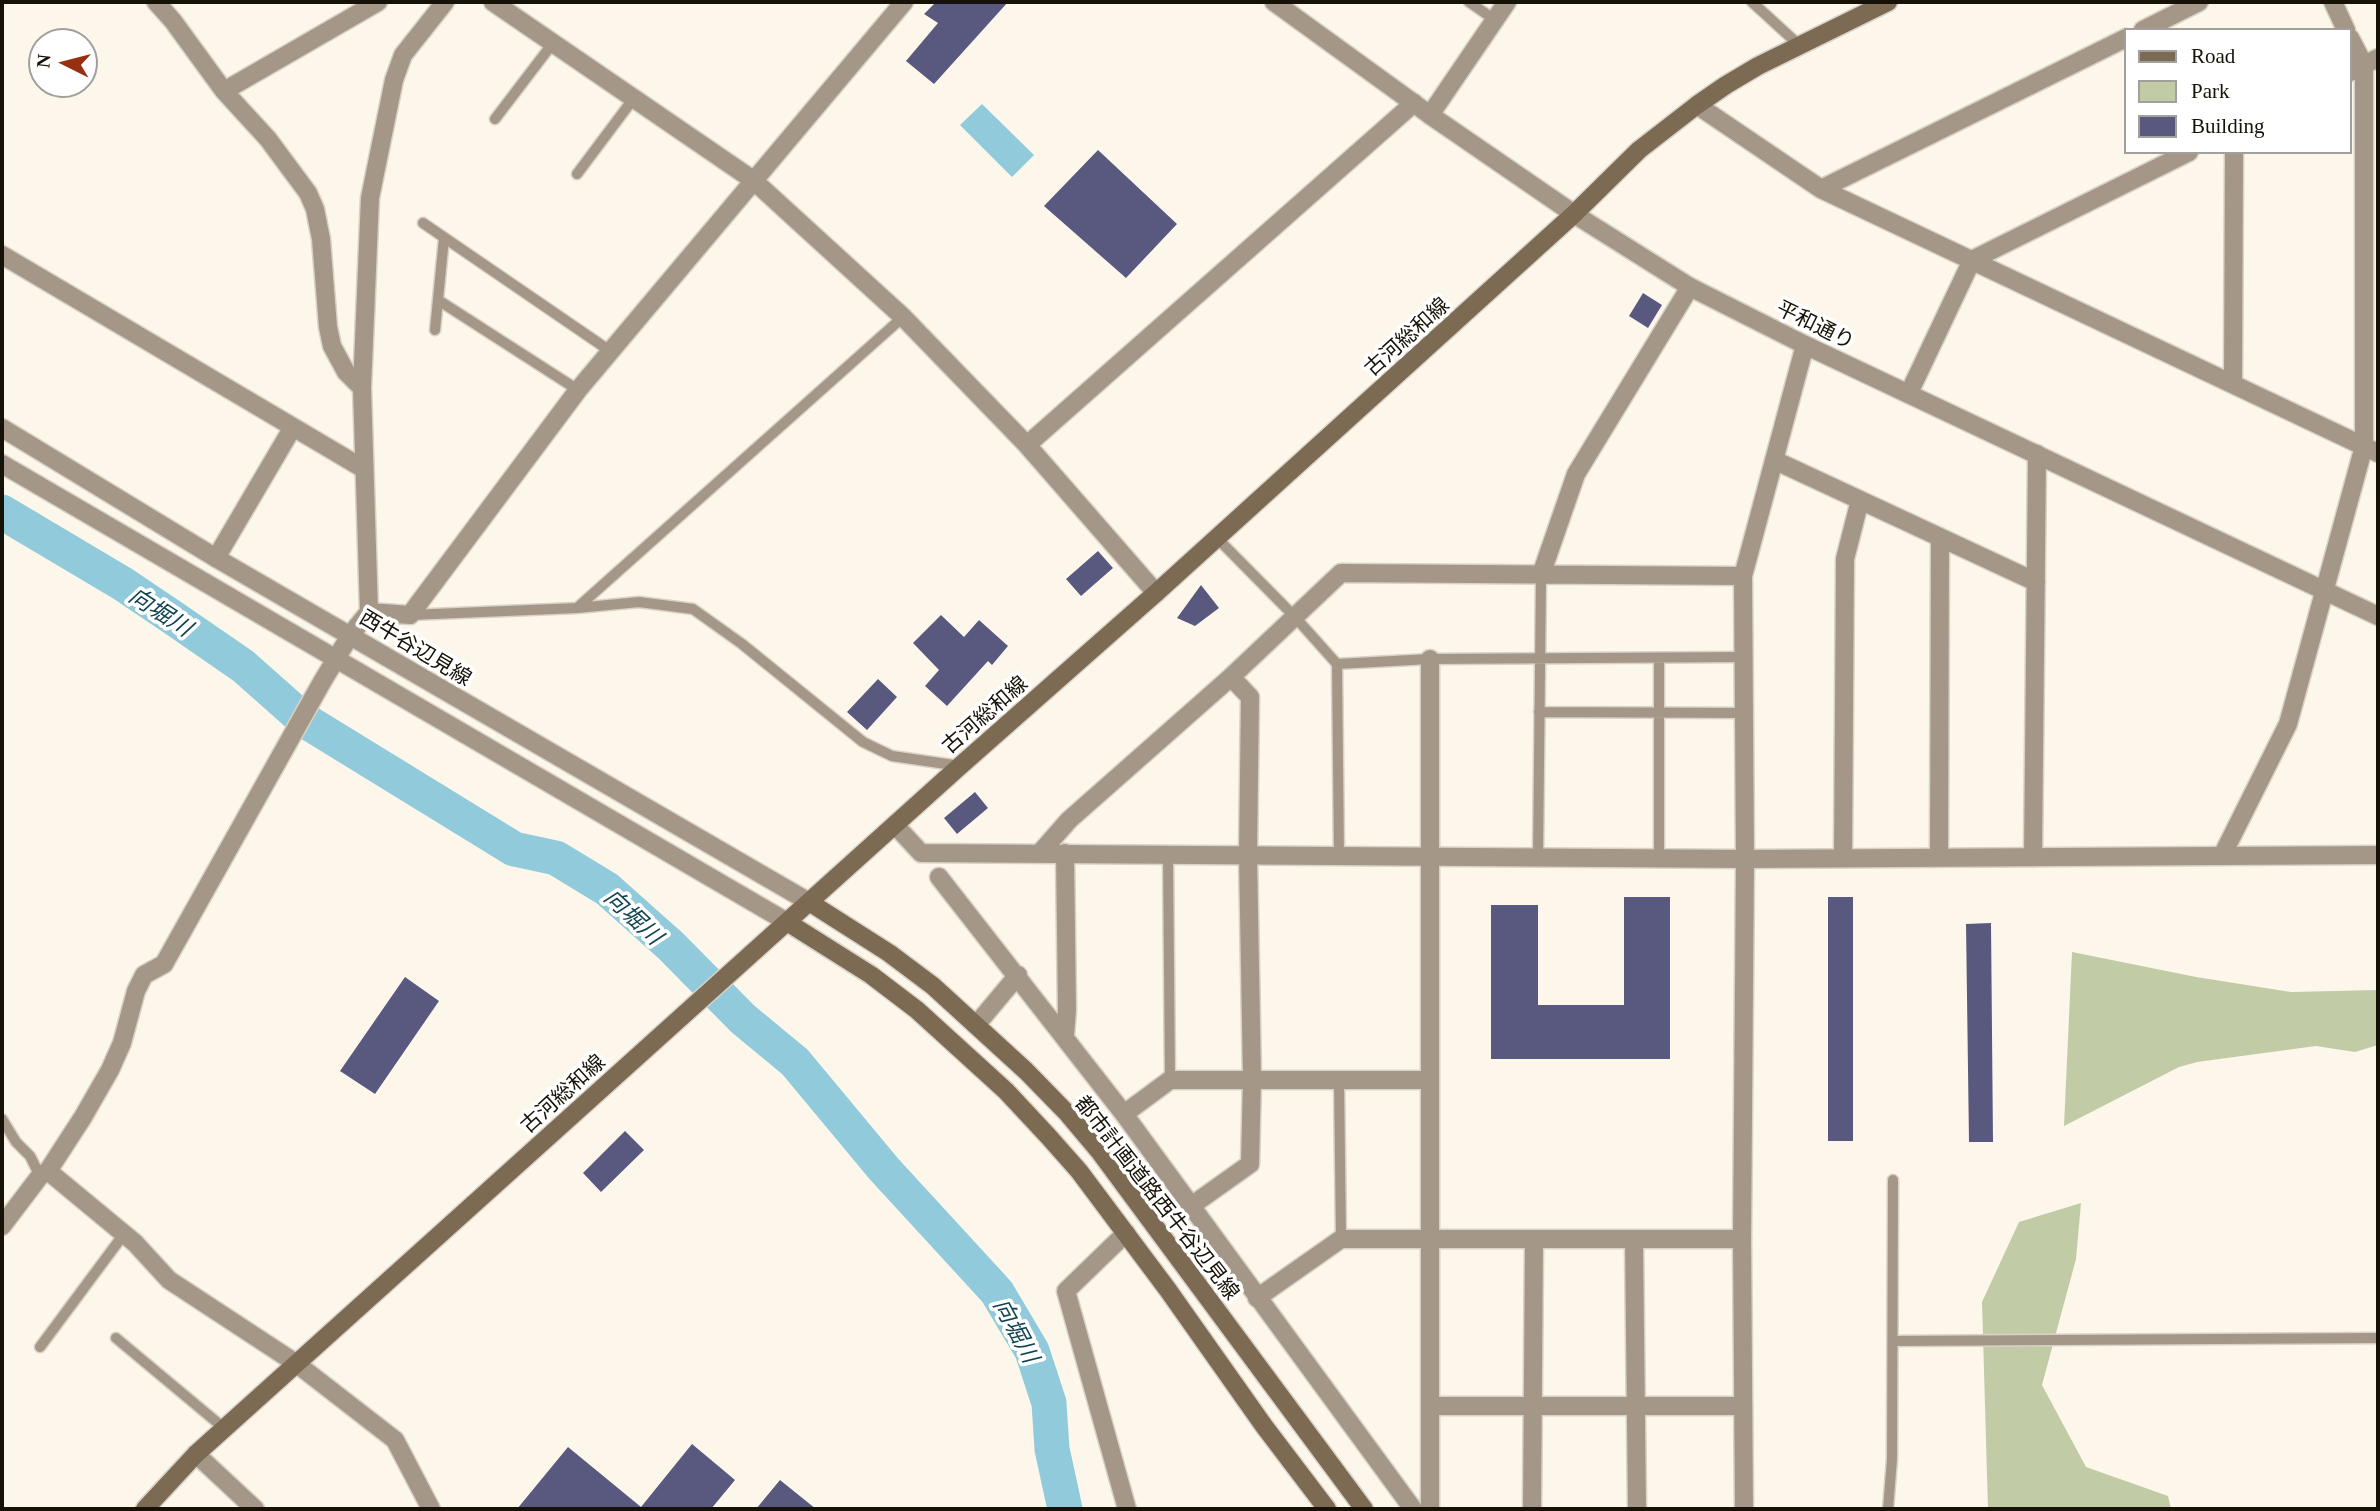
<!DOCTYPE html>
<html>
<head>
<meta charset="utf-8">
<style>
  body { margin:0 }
  #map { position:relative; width:2380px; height:1511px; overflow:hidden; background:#fdf7eb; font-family:Georgia,serif }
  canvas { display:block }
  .frame { position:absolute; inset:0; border:4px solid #171207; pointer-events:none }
  .legend { position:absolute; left:2124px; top:28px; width:228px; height:126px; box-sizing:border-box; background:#fff; border:2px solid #a2a09c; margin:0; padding:9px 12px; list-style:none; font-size:21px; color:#171207 }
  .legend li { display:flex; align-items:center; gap:14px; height:35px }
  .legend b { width:35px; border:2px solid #a2a09c }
  .north { position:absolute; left:28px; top:28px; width:70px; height:70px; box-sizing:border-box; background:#fff; border:2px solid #a2a09c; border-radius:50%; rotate:276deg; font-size:19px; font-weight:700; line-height:28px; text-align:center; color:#171207 }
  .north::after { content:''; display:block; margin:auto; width:24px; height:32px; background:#97300e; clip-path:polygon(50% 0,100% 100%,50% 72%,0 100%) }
</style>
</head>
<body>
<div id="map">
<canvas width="2380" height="1511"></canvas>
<div class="frame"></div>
<ul class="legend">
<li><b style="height:9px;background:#7d6a52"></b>Road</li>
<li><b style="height:19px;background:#c1cba5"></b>Park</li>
<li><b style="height:19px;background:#595980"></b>Building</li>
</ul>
<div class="north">N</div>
</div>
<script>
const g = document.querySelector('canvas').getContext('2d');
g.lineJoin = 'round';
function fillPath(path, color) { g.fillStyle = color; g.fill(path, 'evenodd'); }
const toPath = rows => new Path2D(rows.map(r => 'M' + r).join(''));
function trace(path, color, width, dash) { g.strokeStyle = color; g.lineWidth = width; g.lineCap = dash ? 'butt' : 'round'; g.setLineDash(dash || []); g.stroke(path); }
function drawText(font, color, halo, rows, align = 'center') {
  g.font = font + ' Georgia,"Noto Sans JP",serif'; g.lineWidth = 7; g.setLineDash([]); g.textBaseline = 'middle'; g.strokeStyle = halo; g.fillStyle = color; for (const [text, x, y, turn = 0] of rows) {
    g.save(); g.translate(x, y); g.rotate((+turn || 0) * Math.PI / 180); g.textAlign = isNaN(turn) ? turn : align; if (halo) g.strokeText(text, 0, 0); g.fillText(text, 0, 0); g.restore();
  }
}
fillPath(toPath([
  [2072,952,2196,977,2291,992,2378,990,2378,1045,2355,1052,2316,1046,2197,1062,2179,1067,2064,1126],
  [2081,1203,2076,1259,2042,1385,2086,1467,2168,1496,2171,1509,1988,1509,1982,1302,2019,1222]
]), '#c1cba5');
fillPath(toPath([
  [982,104,1034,155,1012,177,960,125]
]), '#91cbdb');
trace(toPath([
  [2,512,123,584,172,617,243,666,304,720,514,849,556,858,607,889,671,946,743,1019,795,1062,884,1169,997,1292,1032,1351,1049,1403,1052,1449,1065,1509]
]), '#91cbdb', 35);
fillPath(toPath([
  [936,2,1008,2,934,84,906,61,938,23,924,14],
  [1098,150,1177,224,1126,278,1044,206],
  [1643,293,1662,305,1648,328,1629,316],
  [1098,551,1113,568,1081,596,1066,579],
  [1201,585,1219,608,1195,626,1177,618],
  [941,615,964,637,979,620,1008,646,992,665,988,661,947,706,925,686,939,670,913,643],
  [878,679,897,697,867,730,847,712],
  [975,792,988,808,957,834,944,818],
  [1624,897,1670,897,1670,1059,1491,1059,1491,905,1538,905,1538,1005,1624,1005],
  [1828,897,1853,897,1853,1141,1828,1141],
  [1991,923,1993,1142,1969,1142,1966,924],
  [405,977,439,1001,375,1094,340,1071],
  [625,1131,644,1150,601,1192,583,1173],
  [692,1444,735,1480,711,1509,517,1509,568,1447,641,1507],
  [780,1480,816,1509,756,1509]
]), '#595980');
const service = toPath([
  [1469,2,1495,20],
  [1752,2,1799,45],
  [495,119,553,43],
  [577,174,634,98],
  [423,223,610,351],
  [438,300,578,390],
  [435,330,444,238],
  [1217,538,1295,617,1337,664,1339,856],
  [577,608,903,317],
  [410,615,577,608,639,602,693,609,742,644,863,742,892,756,960,766],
  [1659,658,1659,859],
  [1337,664,1430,659,1743,657],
  [1539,712,1744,713],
  [1168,854,1170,1080],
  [1538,858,1541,575],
  [1339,1080,1341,1239],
  [2,1119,16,1142,30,1156,40,1176],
  [116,1338,225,1429],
  [1893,1341,2378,1338],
  [40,1347,124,1234],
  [1888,1509,1892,1459,1893,1180]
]);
const minor = toPath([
  [156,2,173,21,224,91,268,139,308,193,315,209,321,239,328,327,332,346,346,372,362,388],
  [493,2,753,180,903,317,1027,445,1156,593],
  [2333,2,2346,30],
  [2143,30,2199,2],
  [2350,72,2378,58],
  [224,91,378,2],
  [1697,105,1821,189,2378,453],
  [1430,115,1507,2],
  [1821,189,2126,38],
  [2,255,364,469],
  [2233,384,2234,152],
  [1909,393,1972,260,2189,152],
  [1027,445,1414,103],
  [1774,460,2036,582],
  [216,558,293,427],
  [1541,575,1576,474,1690,287],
  [369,612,410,615,578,390,904,2],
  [1430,659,1430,1509],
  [1040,853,1069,820,1231,677,1341,573,1743,576],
  [2222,856,2288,724,2364,446,2364,65,2350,38],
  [1939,857,1940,537],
  [2033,857,2037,454],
  [1843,858,1845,559,1860,500],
  [1745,859,1743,576,1805,345],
  [939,877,1124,1114,1413,1509],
  [977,1024,1018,975],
  [1065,1035,1067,1010,1065,853],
  [1124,1114,1170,1080,1430,1080],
  [48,1171,135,1243,169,1280,297,1364,395,1440,431,1509],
  [1191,1206,1250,1164,1252,1079,1248,855,1250,697,1231,677],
  [2,1226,40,1176,48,1171,83,1117,110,1070,122,1043,136,991,144,975,164,964,322,682,351,634,369,612,362,388,370,198,394,80,403,55,445,2],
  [1126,1233,1066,1291,1127,1509],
  [1634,1240,1637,1509],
  [1257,1298,1341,1239,1742,1239],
  [1430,1406,1743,1406],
  [196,1454,255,1509],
  [1532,1509,1534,1240]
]);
const tertiary = toPath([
  [1274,2,1430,115,1574,214,1690,287,1805,345,2378,616],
  [2,428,216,558,809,902],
  [2,464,787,922],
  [895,825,921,853,1745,859,2378,855],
  [1744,1509,1742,1239,1745,859]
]);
const secondary = toPath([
  [809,902,889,953,933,986,1026,1071,1067,1113,1099,1151,1364,1509],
  [787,922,871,975,917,1010,1006,1091,1048,1136,1079,1171,1168,1290,1264,1426,1327,1509],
  [145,1509,196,1454,960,766,1156,593,1574,214,1639,150,1697,105,1726,85,1758,66,1888,2]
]);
trace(service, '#d8d2c7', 13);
trace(minor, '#d8d2c7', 21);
trace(tertiary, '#d8d2c7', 21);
trace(secondary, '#d8d2c7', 21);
trace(service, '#a59787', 10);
trace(minor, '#a59787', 18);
trace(tertiary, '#a59787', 18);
trace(secondary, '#7d6a52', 18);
drawText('21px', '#171207', '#fff', [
  ["平和通り",1816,324,26],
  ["古河総和線",1406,336,-42],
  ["西牛谷辺見線",416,647,31],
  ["古河総和線",984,714,-41],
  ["古河総和線",562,1093,-42],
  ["都市計画道路西牛谷辺見線",1158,1197,52]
]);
drawText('italic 23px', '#104450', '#fff', [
  ["向堀川",161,611,33],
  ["向堀川",634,916,43],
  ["向堀川",1017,1330,62]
]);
</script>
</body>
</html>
